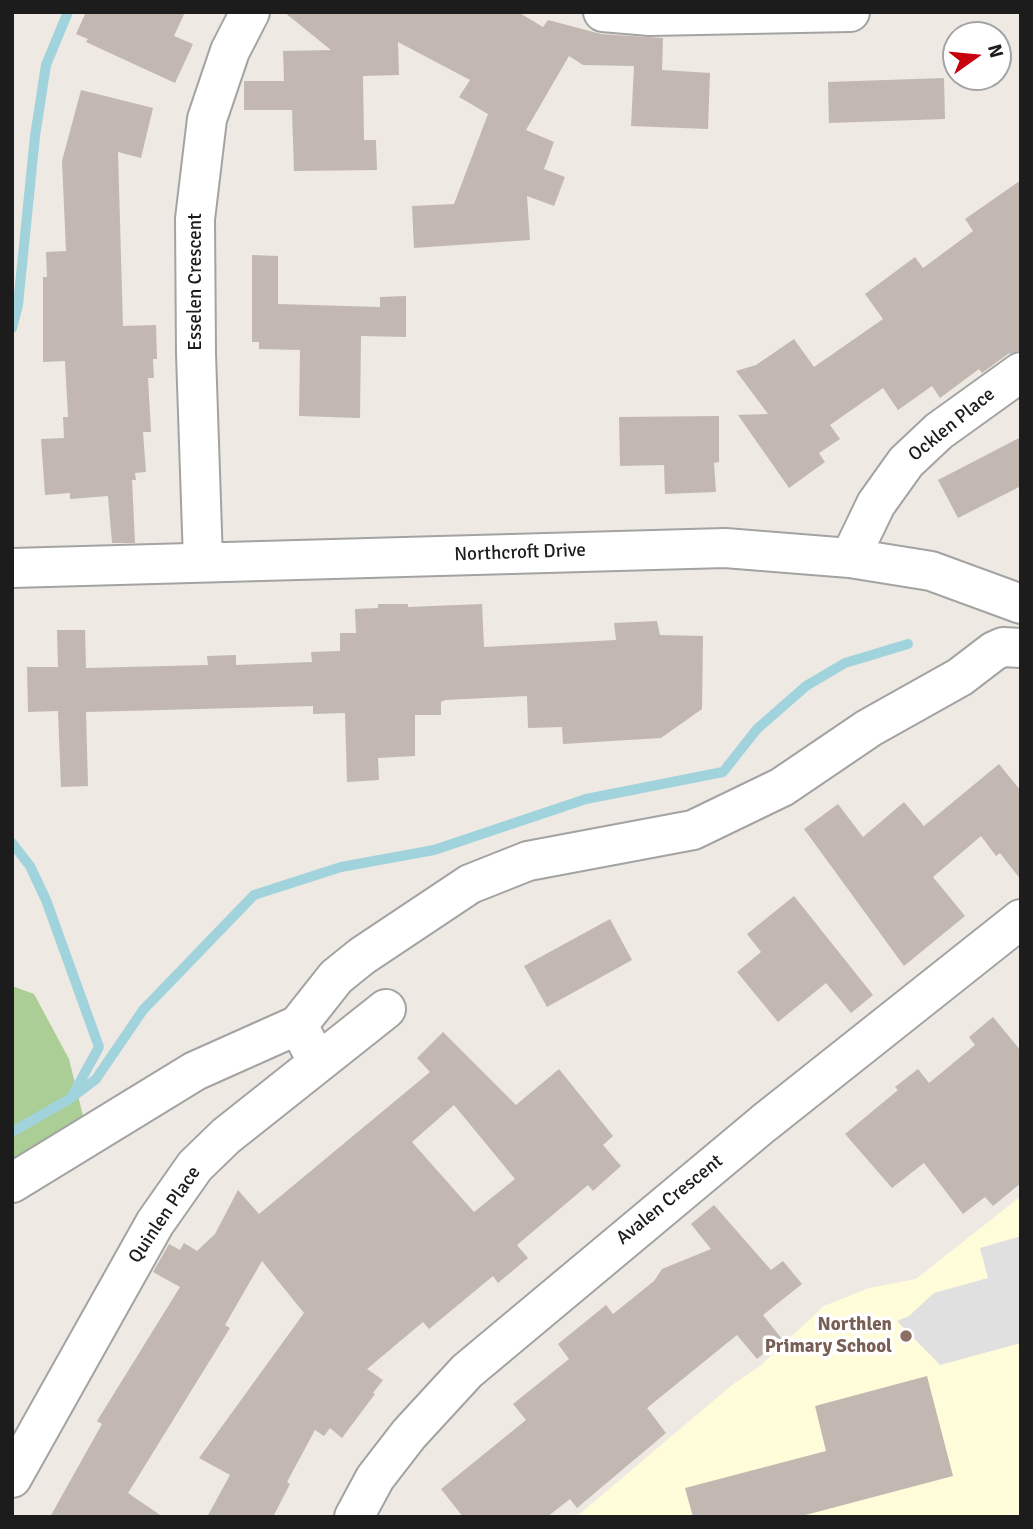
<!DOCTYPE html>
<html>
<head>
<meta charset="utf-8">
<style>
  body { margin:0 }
  #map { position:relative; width:1033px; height:1529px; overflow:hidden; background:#eee9e2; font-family:Signika,sans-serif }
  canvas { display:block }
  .frame { position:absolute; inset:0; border:14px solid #1c1c1c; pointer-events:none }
  .north { position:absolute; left:942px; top:21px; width:70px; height:70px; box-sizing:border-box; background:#fff; border:2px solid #a4a4a4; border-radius:50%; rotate:75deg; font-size:19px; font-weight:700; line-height:28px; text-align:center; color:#1c1c1c }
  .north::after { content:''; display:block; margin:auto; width:24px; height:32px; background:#c8000e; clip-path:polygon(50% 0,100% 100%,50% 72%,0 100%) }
</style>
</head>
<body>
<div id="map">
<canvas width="1033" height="1529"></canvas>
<div class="frame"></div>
<div class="north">N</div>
</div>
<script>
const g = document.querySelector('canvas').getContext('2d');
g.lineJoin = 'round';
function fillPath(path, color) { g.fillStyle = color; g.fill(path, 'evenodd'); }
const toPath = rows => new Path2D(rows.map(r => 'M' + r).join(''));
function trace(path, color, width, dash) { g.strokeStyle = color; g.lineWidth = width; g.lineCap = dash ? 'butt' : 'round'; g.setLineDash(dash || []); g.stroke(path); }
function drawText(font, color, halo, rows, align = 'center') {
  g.font = font + ' Signika,sans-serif'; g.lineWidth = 7; g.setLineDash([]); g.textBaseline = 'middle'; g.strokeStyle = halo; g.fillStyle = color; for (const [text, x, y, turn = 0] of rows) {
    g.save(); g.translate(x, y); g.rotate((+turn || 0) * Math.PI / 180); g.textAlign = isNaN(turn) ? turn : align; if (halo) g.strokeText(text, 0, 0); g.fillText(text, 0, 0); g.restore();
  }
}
fillPath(toPath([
  [1021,1196,1021,1517,576,1517,732,1385,760,1366,824,1306,869,1288,916,1279]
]), '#fffcd9');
fillPath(toPath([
  [12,986,34,994,69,1059,83,1116,12,1160]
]), '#aace95');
fillPath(toPath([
  [1021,1236,1021,1343,940,1365,897,1321,909,1316,934,1293,988,1278,980,1248]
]), '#e0e0e0');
trace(toPath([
  [12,328,18,305,35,136,46,65,68,12],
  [12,843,30,866,46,900,99,1047,71,1098,12,1132],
  [71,1098,96,1079,143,1010,254,895,341,867,434,850,586,799,723,772,757,729,806,686,845,663,908,644]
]), '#a1d3dd', 10);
fillPath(toPath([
  [86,12,185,12,174,36,193,44,175,83,86,42,88,39,76,34],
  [284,12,518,12,543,27,548,20,601,34,663,38,662,70,710,73,708,129,631,126,634,66,583,65,569,56,526,130,554,142,544,169,565,177,554,206,527,196,530,240,414,248,412,206,454,204,488,114,459,97,470,80,398,42,399,75,363,76,364,140,376,140,377,170,294,171,292,110,244,110,244,81,284,81,283,51,331,50],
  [944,78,945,119,829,123,828,82],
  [81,90,153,108,141,158,118,152,123,326,156,325,157,359,153,359,154,378,148,378,151,432,143,432,146,472,135,473,136,480,132,480,135,543,112,543,108,496,70,499,70,493,45,495,41,439,64,438,63,417,68,417,65,361,43,362,43,277,47,277,46,252,66,251,62,161],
  [1021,180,1021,350,1008,354,982,373,979,369,940,398,932,386,898,410,883,388,830,425,840,439,819,453,825,462,789,488,738,415,768,414,736,371,756,365,794,339,814,367,883,319,865,294,915,257,923,268,973,231,965,219],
  [252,255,278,256,278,304,380,307,380,297,406,296,406,337,361,336,360,418,299,416,300,350,259,349,259,342,252,342],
  [719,416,719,462,714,463,716,492,665,494,664,465,620,466,619,417],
  [1021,437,1021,486,958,518,938,480],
  [378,604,408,604,408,607,482,604,484,647,616,640,614,623,657,621,660,635,703,636,702,709,661,738,563,744,562,727,528,728,527,696,445,700,441,702,441,715,415,715,415,756,378,758,379,780,347,782,345,713,313,714,313,706,86,712,88,786,61,787,58,711,28,712,27,667,58,667,57,630,85,630,86,668,208,665,207,656,236,655,236,665,312,662,311,652,340,651,340,633,356,633,355,609,378,608],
  [999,764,1021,791,1021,880,1000,853,996,856,981,836,933,877,965,916,904,966,804,829,838,804,863,837,904,802,924,826],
  [794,896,873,995,851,1013,826,983,778,1022,737,972,761,952,747,934],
  [610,919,632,960,547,1007,524,966],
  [993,1017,1021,1051,1021,1183,993,1206,985,1197,963,1214,924,1163,892,1188,845,1134,898,1090,895,1087,918,1069,929,1083,975,1045,969,1037],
  [443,1032,516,1105,559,1069,613,1136,603,1145,621,1166,593,1191,588,1185,517,1245,528,1258,498,1283,493,1276,429,1329,423,1322,367,1369,383,1380,373,1393,375,1394,342,1438,330,1428,324,1436,315,1430,287,1482,290,1484,273,1517,207,1517,230,1475,199,1458,304,1313,262,1261,225,1325,230,1328,128,1493,163,1517,50,1517,102,1424,97,1421,180,1287,153,1272,169,1244,180,1250,184,1243,197,1251,215,1234,238,1190,259,1214,430,1072,417,1058],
  [454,1105,515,1179,474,1212,412,1142],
  [714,1205,771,1270,783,1261,802,1284,763,1315,782,1339,757,1359,737,1335,647,1408,666,1433,577,1508,570,1499,547,1517,463,1517,441,1489,526,1420,513,1404,569,1359,558,1344,606,1305,613,1314,654,1281,662,1269,711,1249,691,1224],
  [927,1376,953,1476,798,1517,693,1517,685,1488,826,1451,815,1406]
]), '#c2b8b1');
const minor = toPath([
  [603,12,650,16,850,12],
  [850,558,876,504,906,462,939,431,1021,372],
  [203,561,196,354,195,219,207,119,230,51,250,12],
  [12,568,725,548,850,558,931,571,1021,604],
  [318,1063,298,1025,336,977,362,956,470,884,528,861,693,830,782,787,869,728,960,677,994,651,1003,647,1021,648],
  [12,1183,195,1071,298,1025],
  [12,1478,155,1223,195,1166,226,1136,386,1009],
  [354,1517,375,1478,409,1434,467,1371,764,1123,1021,919]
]);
trace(minor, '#a3a3a3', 42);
trace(minor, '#fff', 38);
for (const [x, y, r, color] of [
  [906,1336,7,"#8d6e63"]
]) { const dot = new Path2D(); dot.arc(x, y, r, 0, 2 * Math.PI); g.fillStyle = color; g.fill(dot); trace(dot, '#fff', 2.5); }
drawText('19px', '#1c1c1c', '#fff', [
  ["Esselen Crescent",196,282,-90],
  ["Ocklen Place",952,425,-39],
  ["Northcroft Drive",520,553,-2],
  ["Avalen Crescent",670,1200,-39],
  ["Quinlen Place",165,1215,-56]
]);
drawText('bold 19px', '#785e54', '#fff', [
  ["Northlen",892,1325],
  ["Primary School",892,1347]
], 'right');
</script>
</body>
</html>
